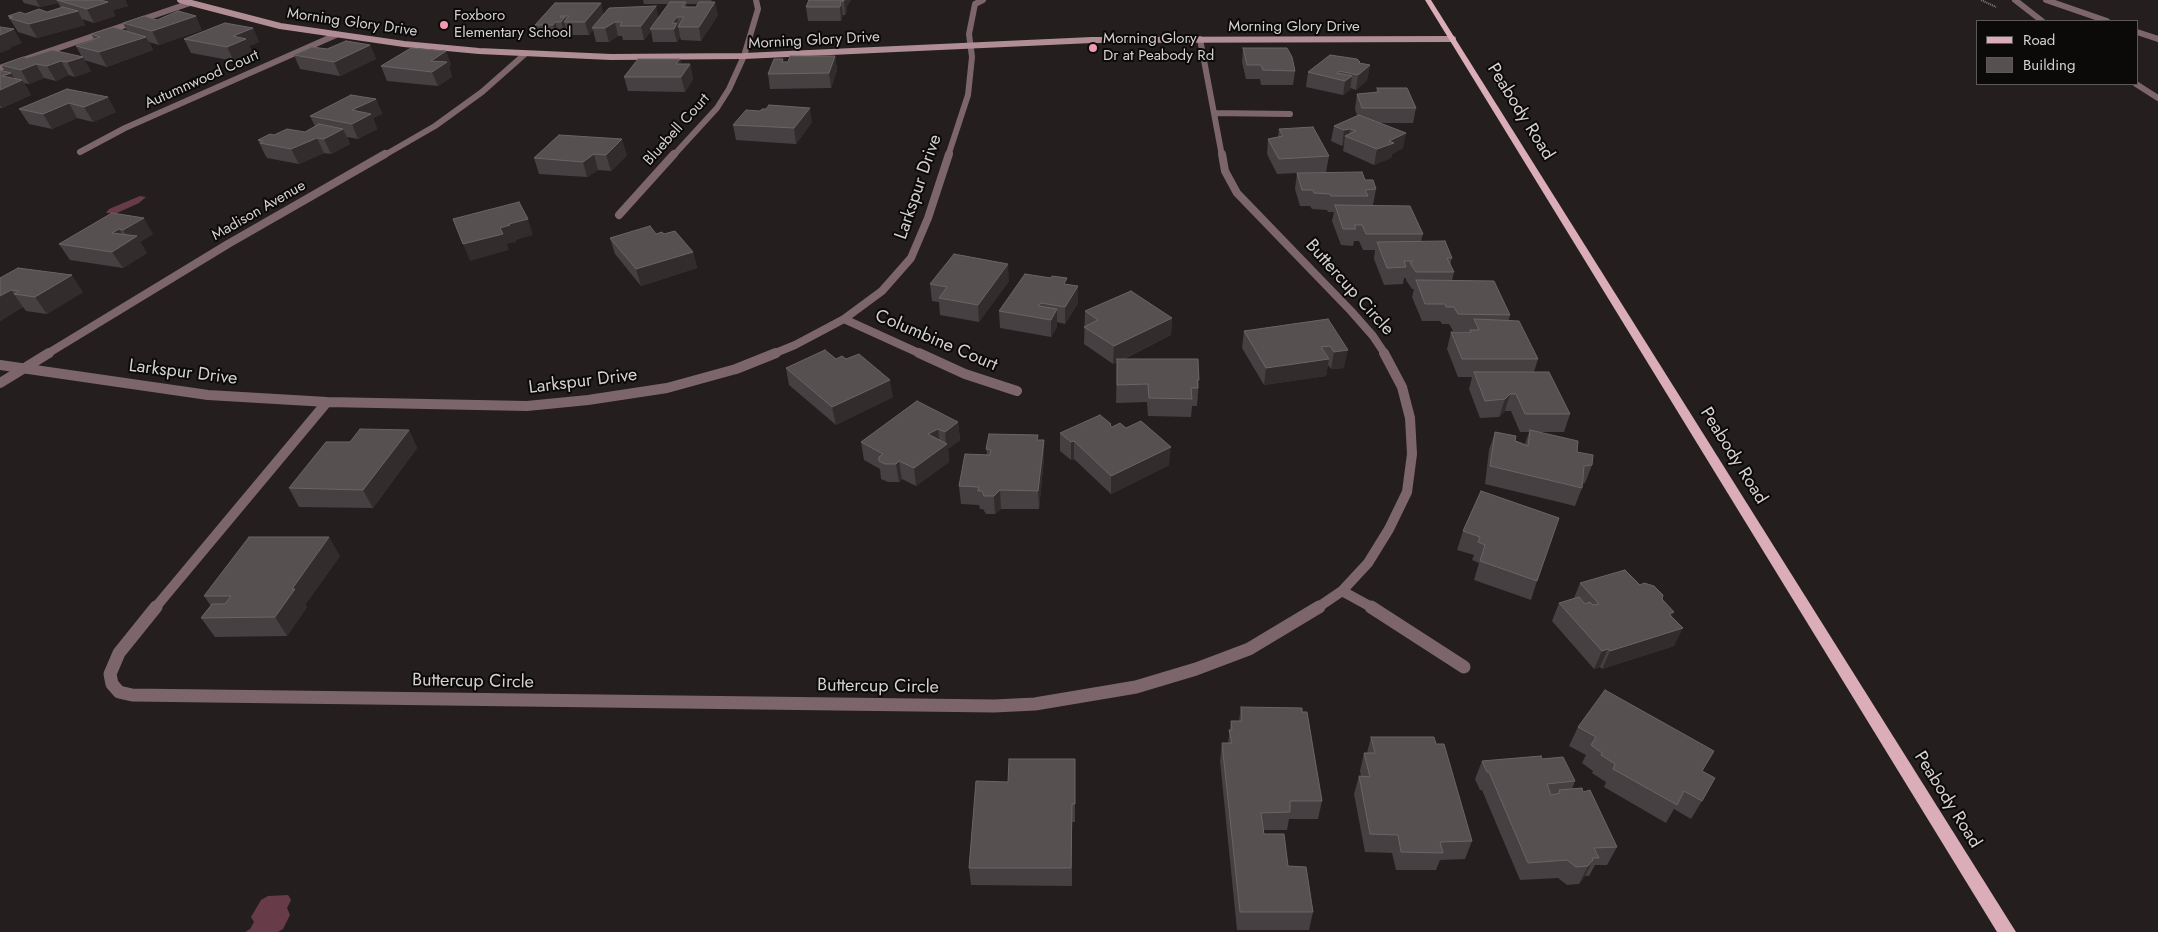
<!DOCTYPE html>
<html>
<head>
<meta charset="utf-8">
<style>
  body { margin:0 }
  #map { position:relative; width:2158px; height:932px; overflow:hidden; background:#241e1f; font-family:Jost,sans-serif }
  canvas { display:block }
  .legend { position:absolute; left:1976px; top:20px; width:162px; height:65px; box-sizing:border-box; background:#0c0909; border:1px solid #5c5959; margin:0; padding:6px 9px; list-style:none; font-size:15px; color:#d5d1d2 }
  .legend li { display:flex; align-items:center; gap:10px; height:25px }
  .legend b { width:25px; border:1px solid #5c5959 }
</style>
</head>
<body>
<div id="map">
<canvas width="2158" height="932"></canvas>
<ul class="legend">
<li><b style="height:6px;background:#daadb8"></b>Road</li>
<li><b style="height:14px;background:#565051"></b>Building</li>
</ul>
</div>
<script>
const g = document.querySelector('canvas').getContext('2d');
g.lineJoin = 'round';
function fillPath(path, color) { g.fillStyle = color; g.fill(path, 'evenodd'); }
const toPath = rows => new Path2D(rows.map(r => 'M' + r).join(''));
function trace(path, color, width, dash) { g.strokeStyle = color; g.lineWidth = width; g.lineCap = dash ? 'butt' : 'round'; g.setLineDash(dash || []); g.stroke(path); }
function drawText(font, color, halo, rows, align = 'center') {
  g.font = font + ' Jost,sans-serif'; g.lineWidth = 4; g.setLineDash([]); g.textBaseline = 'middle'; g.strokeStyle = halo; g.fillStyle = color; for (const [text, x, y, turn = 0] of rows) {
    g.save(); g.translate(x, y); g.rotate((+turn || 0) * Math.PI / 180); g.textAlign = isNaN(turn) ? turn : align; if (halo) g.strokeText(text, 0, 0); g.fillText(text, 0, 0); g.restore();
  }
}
fillPath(toPath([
  [140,196,146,197,139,203,117,213,106,213,109,209],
  [288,895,291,900,287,908,290,915,283,929,278,932,245,932,250,929,254,922,251,917,261,900,268,896]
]), '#673b47');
trace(toPath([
  [1981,0,1996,7]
]), '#858081', 2, [1, 1]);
trace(toPath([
  [2015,0,2042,21],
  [2046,0,2107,21],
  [2137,32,2158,39],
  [2136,84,2158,98]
]), '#7c666b', 6);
trace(toPath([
  [1200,39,1222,156],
  [0,68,190,3],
  [1214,113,1290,114],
  [80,152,125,128,336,35],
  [383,156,435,126,482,92,525,54],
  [673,156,717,108,729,89,744,56,758,9,756,0],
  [948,156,968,95,972,57,969,34,975,4,983,0]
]), '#7c666b', 6);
trace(toPath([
  [1222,154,1225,171,1237,193,1351,311,1373,336,1385,354],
  [619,215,674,154],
  [844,319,921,354],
  [47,354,228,244,385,154],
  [773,354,795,345,844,319,882,291,911,258,928,218,949,154]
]), '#7c666b', 8);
trace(toPath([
  [919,353,965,374,1017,391],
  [0,365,208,395,327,402,527,406,588,400,667,388,736,369,776,353],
  [0,383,49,353],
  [1342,591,1373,608],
  [155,608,327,402],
  [1317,608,1342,591,1368,563,1389,529,1407,492,1412,454,1410,418,1402,387,1384,353]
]), '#7c666b', 10);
trace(toPath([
  [156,607,119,653,110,674,112,684,119,692,132,695,994,706,1035,704,1136,687,1196,669,1249,649,1319,607],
  [1371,607,1464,667]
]), '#7c666b', 13);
trace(toPath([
  [180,0,280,26,404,44,479,51,611,57,744,56,1092,40,1453,39]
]), '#b18e96', 6);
fillPath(toPath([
  [1425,0,1431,0,2016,932,1997,932,1425,0]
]), '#daadb8');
fillPath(toPath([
  [22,0,125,0,128,6,113,10,115,16,94,23,82,19,85,25,37,38,18,32,8,16,25,14,47,12,61,8,58,3,40,7,24,3],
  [643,0,712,0,711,2,718,15,701,41,681,40,680,37,677,42,653,42,651,31,644,40,623,40,622,36,618,36,609,42,596,42,593,30,589,35,567,35,567,33,565,35,559,35,557,39,539,39,535,25,555,3,601,3,603,14,659,17,668,4,644,4],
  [686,4,697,4,696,7,687,7],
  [809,0,851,0,847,6,847,11,845,15,843,15,841,21,808,21,806,7],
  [157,20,202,30,159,45,149,42,153,50,107,67,84,60,91,71,75,77,69,75,56,81,44,78,29,84,24,83,31,95,2,108,0,108,0,70,5,71,1,65,27,58,82,57,76,46,94,39,91,34,127,31,123,23],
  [253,28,259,42,249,46,253,53,234,61,191,53,184,39],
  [370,45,376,59,340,76,300,69,294,55,327,49],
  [1243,48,1295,71,1293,85,1261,85,1260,79,1246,79,1242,62],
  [446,51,451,65,449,67,452,77,438,86,387,81,381,66],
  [835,56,837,70,831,88,770,89,768,74,783,59,783,62,788,62],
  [680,59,681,64,690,64,693,79,685,92,628,91,624,77],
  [1360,63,1370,65,1367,80,1356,90,1350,88,1350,90,1343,95,1306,87,1308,72],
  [1377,88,1416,108,1413,123,1380,123,1403,148,1392,154,1391,158,1374,165,1343,151,1344,145,1342,146,1331,141,1334,126,1357,116,1355,109,1357,94,1376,93],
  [67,89,116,112,93,122,77,118,52,129,29,124,19,109],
  [376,99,382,114,373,118,377,129,358,139,347,137,350,144,331,154,324,153,299,164,267,158,266,156,265,155,258,140,274,135,305,132,315,126,310,116],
  [760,111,812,122,796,144,736,140,733,125],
  [1279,129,1329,156,1326,172,1298,173,1365,180,1376,189,1373,205,1423,234,1421,241,1452,258,1450,265,1454,272,1452,281,1510,315,1509,320,1538,359,1534,372,1570,414,1564,432,1537,432,1577,452,1592,465,1585,483,1582,484,1582,488,1575,506,1485,484,1489,450,1495,432,1525,444,1529,432,1520,432,1511,411,1505,411,1499,417,1480,418,1469,389,1472,377,1458,377,1447,349,1451,332,1469,332,1470,331,1453,331,1449,324,1442,324,1440,321,1422,321,1412,297,1414,289,1412,289,1406,280,1406,278,1404,278,1403,284,1384,285,1374,259,1375,250,1363,250,1359,241,1354,241,1353,246,1341,245,1332,221,1334,212,1328,212,1327,210,1312,209,1310,206,1300,206,1295,189,1297,173,1277,174,1267,154,1268,139,1278,137],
  [559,135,627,155,611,171,598,170,587,177,539,174,534,158],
  [112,213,153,234,140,242,147,253,123,268,70,260,59,244],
  [656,234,664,234,693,252,697,268,641,286,615,254,610,238],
  [0,278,83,292,47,314,26,311,23,307,0,321],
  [1009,281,979,322,940,315,939,302,932,301,930,284],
  [1067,285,1078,303,1065,324,1057,322,1057,327,1051,337,1000,328,999,311],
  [1085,311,1172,318,1171,335,1124,359,1199,380,1197,406,1192,406,1191,417,1148,416,1147,402,1116,403,1117,362,1113,364,1084,344],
  [1328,319,1344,368,1331,369,1328,365,1326,376,1264,385,1242,348,1244,331],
  [786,368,893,397,836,425,789,385],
  [958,422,960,440,948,449,949,462,916,486,902,479,899,482,888,482,881,479,880,469,864,460,861,442],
  [1111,426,1169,465,1111,494,1074,459,1071,460,1060,451,1060,433],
  [409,430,417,448,373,508,299,507,289,488,350,442],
  [1038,440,1044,440,1044,458,1039,509,1001,509,995,514,986,514,983,509,980,509,979,505,961,504,959,486,987,454,986,449],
  [1481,491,1537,581,1531,600,1474,580,1479,563,1472,560,1474,555,1457,550,1463,531],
  [340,556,305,605,307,607,287,636,215,637,201,618,211,606,204,596],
  [1580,583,1640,585,1662,599,1672,617,1674,646,1602,669,1600,667,1594,669,1552,621,1559,603,1574,598],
  [1241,707,1302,712,1322,801,1318,819,1289,819,1287,830,1264,830,1264,834,1288,866,1313,912,1309,930,1237,930,1220,761,1222,743,1228,743,1231,721,1239,721],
  [1578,727,1702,771,1702,801,1691,819,1674,809,1666,823,1604,787,1606,782,1592,773,1593,771,1582,763,1586,755,1569,746],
  [1371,737,1436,744,1472,841,1465,859,1440,860,1436,870,1396,870,1392,853,1365,852,1354,794,1359,776,1361,776,1360,771,1364,753,1367,753],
  [1075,759,1075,822,1072,822,1072,886,971,885,969,868,1008,782],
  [1542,759,1575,781,1572,789,1583,792,1617,847,1607,865,1595,865,1589,876,1585,876,1579,884,1567,885,1558,878,1520,880,1482,790,1480,790,1475,779,1482,761]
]), '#474042');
fillPath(toPath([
  [36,0,57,0,58,3,40,7],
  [98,0,125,0,128,6,113,10,115,16,94,23,87,9],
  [844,0,851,0,847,6,847,11,845,15,844,1],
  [841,1,843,15,841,21,840,7],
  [715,2,718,15,701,41,699,27],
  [601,3,604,17,592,28,593,30,589,35,585,22],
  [656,6,659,19,650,29,651,31,644,40,641,26],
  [78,11,85,25,37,38,29,24],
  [196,16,202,30,159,45,152,31],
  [561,16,563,20,565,17,566,22,564,22,567,33,565,35,560,17],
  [677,17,680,37,677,42,672,23],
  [555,22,559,35,557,39,553,25],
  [615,22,618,36,609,42,605,28],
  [253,28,259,42,249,46,253,53,234,61,227,47,233,36],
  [14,29,22,43,10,48,11,49,0,53,0,35],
  [146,37,153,50,107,67,99,52],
  [370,45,376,59,340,76,334,62],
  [446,51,451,65,449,67,452,77,438,86,432,72,431,61],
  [835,56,837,70,831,88,829,73],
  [83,57,91,71,75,77,67,62],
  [680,59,683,73,676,64],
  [61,61,69,75,56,81,47,66],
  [36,64,44,78,29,84,21,70],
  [690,64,693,79,685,92,681,77],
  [1370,65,1367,80,1356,90,1358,75],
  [11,73,17,82,22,80,31,95,2,108,0,105,0,90,2,76],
  [1352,76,1350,90,1343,95,1345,81],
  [108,97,116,112,93,122,84,107],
  [376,99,382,114,373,118,377,129,358,139,352,124,352,110],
  [69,103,77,118,52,129,43,114],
  [810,108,812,122,796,144,794,128],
  [343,129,350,144,331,154,324,139],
  [1350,129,1349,137,1345,136,1344,145,1342,146,1344,130],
  [1406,133,1403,148,1392,154,1391,158,1374,165,1377,149,1389,141],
  [317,138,324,153,299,164,291,149],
  [622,139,627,155,611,171,606,155],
  [594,154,598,170,587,177,583,162],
  [144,218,153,234,140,242,147,253,123,268,112,252,112,233,119,229,127,243,130,241,123,230],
  [528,219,533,235,516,240,516,242,507,244,509,250,470,261,463,244,509,224],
  [693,252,697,268,641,286,636,269],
  [1008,264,1009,281,979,322,978,305],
  [72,275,83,292,47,314,35,297],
  [1078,286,1078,303,1065,324,1065,307],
  [11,290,23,307,0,321,0,296],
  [1057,309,1057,327,1051,337,1051,320],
  [1172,318,1171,335,1113,364,1114,346],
  [1348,350,1344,368,1331,369,1334,352],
  [1329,359,1326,376,1264,385,1266,368],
  [890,380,893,397,836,425,832,407],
  [1510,394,1505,411,1499,417,1505,399],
  [958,422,960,440,948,449,949,462,916,486,914,468,946,445,945,432],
  [938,429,940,447,928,434],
  [409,430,417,448,373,508,363,490],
  [1044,440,1044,458,1039,509,1038,491],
  [1074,441,1074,459,1071,460,1071,442],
  [1171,447,1169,465,1111,494,1111,476],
  [899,461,902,479,899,482,896,464],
  [1000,490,1001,509,995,514,994,496],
  [329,537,340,556,305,605,307,607,287,636,275,617,292,589],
  [1674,612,1665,630,1669,614],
  [1683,628,1674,646,1602,669,1610,651],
  [1608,649,1600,667,1594,669,1602,651],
  [1593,860,1584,878,1579,884,1588,866]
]), '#322c2d');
const building = toPath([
  [57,0,100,0,108,2,87,9,57,0],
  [809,0,844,0,844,1,841,1,840,7,806,7,809,0],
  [670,2,686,2,682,7,696,7,699,2,715,2,699,27,678,27,684,17,677,17,672,23,677,23,674,29,650,29,670,2],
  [555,3,601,3,585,22,564,22,569,16,561,16,560,17,565,17,561,22,555,22,553,25,535,25,555,3],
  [656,6,641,26,620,26,622,22,615,22,605,28,592,28,609,8,656,6],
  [63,7,78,11,29,24,9,18,13,17,8,16,20,12,25,14,39,9,47,12,63,7],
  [178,11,196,16,152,31,123,23,144,16,157,20,178,11],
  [225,23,253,28,233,36,246,39,227,47,184,39,225,23],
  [0,27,14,29,0,35,0,27],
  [113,27,146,37,99,52,76,46,100,37,91,34,113,27],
  [346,41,370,45,334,62,294,55,312,47,327,49,346,41],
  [411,48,446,51,431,61,447,62,432,72,381,66,411,48],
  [1243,48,1287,48,1292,57,1295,71,1263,70,1261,65,1247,65,1243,48],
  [52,50,83,57,67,62,61,61,47,66,36,64,21,70,1,65,23,57,27,58,52,50],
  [1330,55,1357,59,1360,62,1359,63,1370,65,1358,75,1339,71,1337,73,1352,76,1345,81,1308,72,1330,55],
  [790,56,835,56,829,73,768,74,774,59,783,59,782,62,788,62,790,56],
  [638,59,680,59,676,64,690,64,681,77,624,77,638,59],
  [0,70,11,73,2,76,22,80,0,90,0,70],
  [1377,88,1407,88,1416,108,1362,108,1357,94,1379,92,1377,88],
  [67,89,108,97,84,107,69,103,43,114,19,109,67,89],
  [351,95,376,99,352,110,371,114,352,124,310,116,351,95],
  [769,105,810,108,794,128,733,125,746,110,760,111,762,109,766,109,769,105],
  [1359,115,1406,133,1389,141,1394,143,1377,149,1345,136,1356,131,1350,129,1344,130,1334,126,1359,115],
  [319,124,343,129,324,139,317,138,291,149,260,143,263,141,258,140,270,134,274,135,287,129,305,132,319,124],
  [1313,127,1329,156,1279,159,1268,139,1283,136,1279,129,1313,127],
  [559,135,622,139,606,155,594,154,583,162,534,158,559,135],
  [1362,172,1365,180,1373,180,1376,189,1365,190,1368,196,1331,196,1330,194,1314,193,1313,190,1302,190,1297,173,1362,172],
  [519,202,528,219,509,224,510,225,500,228,503,234,463,244,453,219,519,202],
  [1335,205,1410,206,1423,234,1366,234,1362,225,1354,225,1356,229,1343,229,1335,205],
  [112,213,144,218,123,230,119,229,112,233,137,236,112,252,59,244,112,213],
  [650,226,656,234,662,232,664,234,675,231,693,252,636,269,610,238,650,226],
  [1445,241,1452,258,1447,258,1454,272,1416,272,1410,263,1413,261,1404,261,1406,267,1387,268,1377,242,1445,241],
  [954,254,1008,264,978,305,939,298,947,287,930,284,954,254],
  [18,268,72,275,35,297,14,294,19,291,11,290,0,296,0,278,18,268],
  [1025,274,1051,278,1052,276,1067,278,1064,284,1078,286,1065,307,1041,303,1038,306,1057,309,1051,320,999,311,1025,274],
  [1416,280,1494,281,1510,315,1458,314,1454,307,1446,307,1445,304,1425,304,1416,280],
  [1131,291,1172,318,1114,346,1084,327,1098,320,1085,311,1131,291],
  [1328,319,1348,350,1334,352,1330,346,1321,347,1329,359,1266,368,1244,331,1328,319],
  [1474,319,1519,321,1538,359,1462,359,1451,332,1471,332,1470,330,1479,330,1474,319],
  [825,350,836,359,842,356,846,359,859,354,890,380,832,407,786,368,825,350],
  [1117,359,1198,359,1199,380,1197,380,1198,388,1191,388,1192,399,1149,398,1148,384,1117,385,1117,359],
  [1474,372,1549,372,1570,414,1525,414,1516,394,1510,394,1505,399,1485,401,1474,372],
  [917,401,958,422,945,432,938,429,928,434,947,444,914,468,899,461,896,464,885,464,879,461,879,457,883,454,861,442,917,401],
  [1100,415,1111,424,1110,425,1112,427,1120,423,1126,428,1141,421,1171,447,1111,476,1074,441,1071,442,1060,433,1100,415],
  [360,429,409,430,363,490,289,488,326,442,350,442,360,429],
  [1530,430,1578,441,1577,452,1593,455,1592,465,1584,466,1582,488,1490,466,1495,432,1516,436,1515,441,1528,446,1530,430],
  [989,434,1038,435,1037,440,1044,440,1038,491,1000,490,994,496,984,496,982,491,978,491,979,487,959,486,965,454,990,455,991,450,986,449,989,434],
  [1481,491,1559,518,1537,581,1480,561,1485,545,1478,542,1480,537,1463,531,1481,491],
  [249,537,329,537,292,589,295,589,275,617,201,618,212,604,225,604,231,596,204,596,249,537],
  [1625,570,1640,585,1644,583,1654,586,1663,595,1662,599,1674,612,1669,614,1683,628,1610,651,1608,649,1602,651,1559,603,1579,597,1585,604,1590,602,1593,605,1599,604,1580,583,1625,570],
  [1605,690,1714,751,1702,771,1715,778,1702,801,1684,791,1677,805,1613,769,1615,764,1601,755,1602,753,1591,745,1596,737,1578,727,1605,690],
  [1241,707,1302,708,1302,712,1307,712,1322,801,1290,801,1290,812,1261,813,1264,834,1284,834,1288,866,1306,867,1313,912,1240,912,1222,743,1232,743,1229,730,1232,730,1231,721,1242,721,1241,707],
  [1371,737,1434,737,1436,744,1444,744,1472,841,1440,842,1443,853,1401,852,1398,835,1370,834,1359,776,1370,777,1364,753,1375,753,1371,737],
  [1541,756,1542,759,1563,757,1575,781,1547,784,1551,795,1560,793,1559,790,1582,788,1583,792,1590,790,1617,847,1594,848,1599,858,1592,858,1593,860,1588,866,1576,867,1567,860,1528,863,1489,772,1487,772,1482,761,1541,756],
  [1009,759,1075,759,1075,804,1072,804,1071,868,969,868,976,781,1008,782,1009,759]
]);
fillPath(building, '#565051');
trace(building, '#6a6466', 1);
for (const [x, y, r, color] of [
  [444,25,5,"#f19ab1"],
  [1093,48,5,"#f19ab1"]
]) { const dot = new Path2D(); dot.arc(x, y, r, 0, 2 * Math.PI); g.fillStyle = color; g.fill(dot); trace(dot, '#0c0909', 2); }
drawText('15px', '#d5d1d2', '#0c0909', [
  ["Foxboro",454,16],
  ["Elementary School",454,33],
  ["Morning Glory",1103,39],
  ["Dr at Peabody Rd",1103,56]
], 'left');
drawText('15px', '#d5d1d2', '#0c0909', [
  ["Morning Glory Drive",352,23,8],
  ["Morning Glory Drive",1294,27],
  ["Morning Glory Drive",814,41,-3],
  ["Autumnwood Court",202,80,-24],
  ["Bluebell Court",677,130,-48],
  ["Madison Avenue",259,211,-30]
]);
drawText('18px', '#d5d1d2', '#0c0909', [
  ["Peabody Road",1520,112,58],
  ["Larkspur Drive",919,187,-71],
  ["Buttercup Circle",1349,288,48],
  ["Columbine Court",936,341,23],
  ["Larkspur Drive",183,373,7],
  ["Larkspur Drive",583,382,-7],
  ["Peabody Road",1733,456,58],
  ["Buttercup Circle",473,682,1],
  ["Buttercup Circle",878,687,1],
  ["Peabody Road",1947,800,58]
]);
</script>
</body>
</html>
